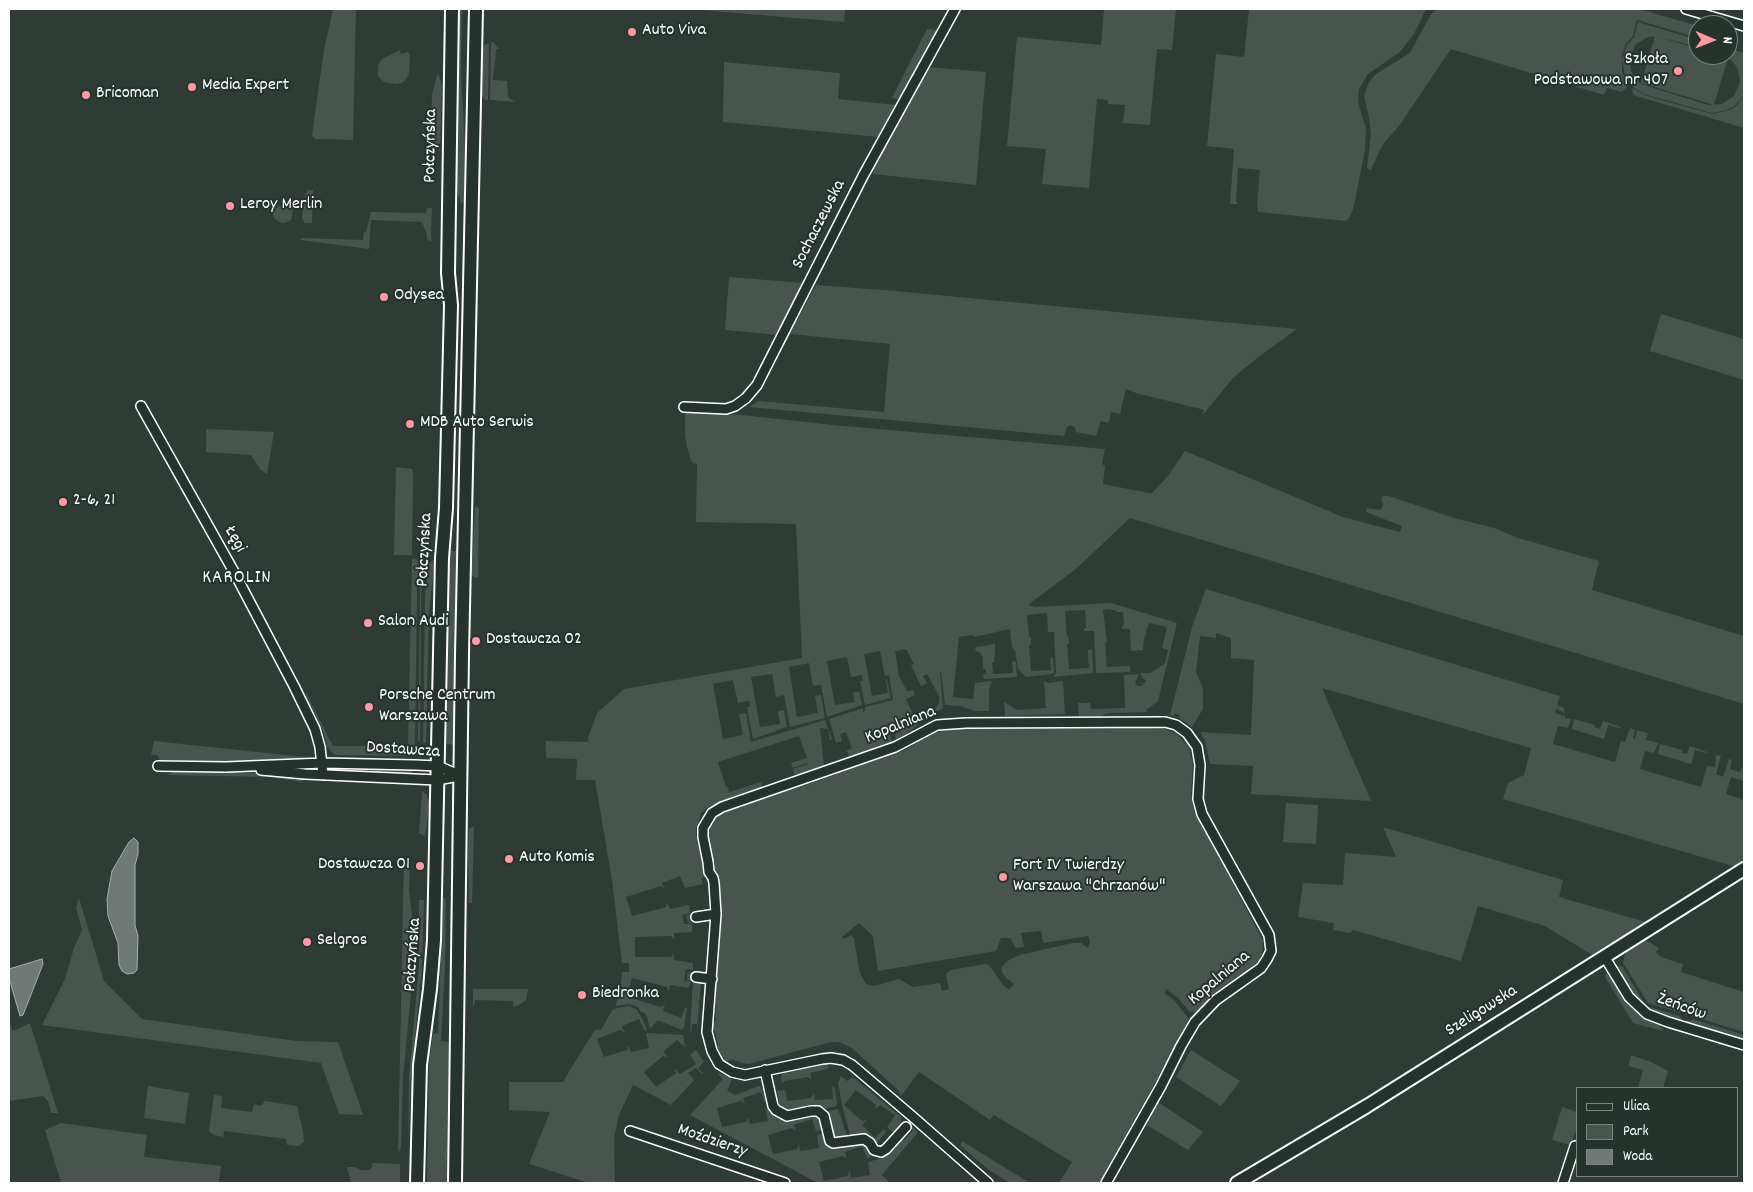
<!DOCTYPE html>
<html>
<head>
<meta charset="utf-8">
<style>
  body { margin:0 }
  #map { position:relative; width:1753px; height:1192px; overflow:hidden; background:#2f3b35; font-family:Dekko,sans-serif }
  canvas { display:block }
  .frame { position:absolute; inset:0; border:10px solid #fff; pointer-events:none }
  .legend { position:absolute; left:1576px; top:1087px; width:162px; height:90px; box-sizing:border-box; background:#26332d; border:1px solid #7d8581; margin:0; padding:6px 9px; list-style:none; font-size:15px; color:#fff }
  .legend li { display:flex; align-items:center; gap:10px; height:25px }
  .legend b { width:25px; border:1px solid #7d8581 }
  .north { position:absolute; left:1688px; top:15px; width:50px; height:50px; box-sizing:border-box; background:#26332d; border:1px solid #7d8581; border-radius:50%; rotate:91deg; font-size:14px; font-weight:700; line-height:20px; text-align:center; color:#fff }
  .north::after { content:''; display:block; margin:auto; width:18px; height:22px; background:#ff9aa2; clip-path:polygon(50% 0,100% 100%,50% 72%,0 100%) }
</style>
</head>
<body>
<div id="map">
<canvas width="1753" height="1192"></canvas>
<div class="frame"></div>
<ul class="legend">
<li><b style="height:6px;background:#26332d"></b>Ulica</li>
<li><b style="height:14px;background:#4a544f"></b>Park</li>
<li><b style="height:14px;background:#707975"></b>Woda</li>
</ul>
<div class="north">N</div>
</div>
<script>
const g = document.querySelector('canvas').getContext('2d');
g.lineJoin = 'round';
function fillPath(path, color) { g.fillStyle = color; g.fill(path, 'evenodd'); }
const toPath = rows => new Path2D(rows.map(r => 'M' + r).join(''));
function trace(path, color, width, dash) { g.strokeStyle = color; g.lineWidth = width; g.lineCap = dash ? 'butt' : 'round'; g.setLineDash(dash || []); g.stroke(path); }
function drawText(font, color, halo, rows, align = 'center') {
  g.font = font + ' Dekko,sans-serif'; g.lineWidth = 4; g.setLineDash([]); g.textBaseline = 'middle'; g.strokeStyle = halo; g.fillStyle = color; for (const [text, x, y, turn = 0] of rows) {
    g.save(); g.translate(x, y); g.rotate((+turn || 0) * Math.PI / 180); g.textAlign = isNaN(turn) ? turn : align; if (halo) g.strokeText(text, 0, 0); g.fillText(text, 0, 0); g.restore();
  }
}
fillPath(toPath([
  [333,9,356,9,353,140,315,139,312,135,324,50],
  [459,9,462,9,461,69,465,147,464,202,461,203,456,188],
  [703,9,845,9,844,22,747,14,702,10],
  [1104,9,1176,9,1172,50,1157,49,1150,125,1123,123,1125,105,1108,104,1108,100,1097,99,1089,188,1042,184,1046,149,1007,146,1017,37,1101,45],
  [1249,9,1426,9,1414,34,1400,52,1368,74,1359,89,1358,102,1366,129,1365,149,1354,206,1350,217,1346,221,1258,212,1257,206,1260,170,1238,168,1236,201,1238,204,1230,204,1234,149,1207,146,1212,95,1216,54,1244,57],
  [1437,9,1639,9,1698,26,1698,38,1637,20,1633,36,1626,44,1622,55,1622,72,1628,83,1626,88,1622,92,1607,88,1604,95,1451,49,1399,126,1383,144,1370,171,1367,167,1371,135,1369,117,1364,96,1369,82,1376,74,1410,53,1431,14],
  [1638,22,1698,40,1698,47,1656,36,1698,49,1698,55,1719,55,1728,58,1714,105,1641,83,1655,36,1648,37,1636,44,1630,57,1631,71,1636,79,1641,84,1708,105,1722,104,1734,96,1740,82,1737,67,1732,61,1725,55,1728,55,1728,48,1744,53,1744,94,1742,98,1733,107,1727,110,1712,113,1644,94,1634,88,1625,75,1622,59,1627,45,1634,37],
  [927,29,938,30,902,97,900,99,892,98],
  [491,42,493,42,499,49,496,49,493,80,507,81,508,97,515,102,490,100],
  [489,43,488,100,485,100,481,95,479,86,483,46],
  [400,50,401,54,408,52,410,56,409,74,407,78,402,83,396,84,384,82,378,76,378,65,382,59],
  [724,62,840,73,838,99,896,105,878,137,723,122],
  [927,67,986,72,976,185,873,174,872,168],
  [438,73,442,85,440,150,432,146,431,130,432,94],
  [1632,88,1647,96,1712,114,1730,110,1736,106,1744,96,1744,128,1633,95],
  [308,190,313,190,312,223,305,223,302,219,305,194],
  [295,199,291,220,284,223,279,222,274,218,271,210],
  [427,208,432,208,431,237,432,241,430,241,427,239,427,235,422,222,371,220,369,249,300,240,302,238,363,240,364,232,366,232,371,212,426,213],
  [729,277,804,283,778,335,725,330],
  [816,285,895,291,1297,329,1257,358,1233,378,1202,416,1204,410,1201,409,1136,393,1126,389,1120,414,1111,412,1109,423,1101,421,1096,436,1076,432,1075,427,1071,425,1067,427,1064,436,749,407,758,401,884,412,890,344,790,334],
  [1661,314,1744,339,1744,380,1650,351],
  [685,413,742,415,833,425,1105,449,1102,464,1105,466,1103,484,1149,493,1152,493,1168,476,1185,451,1343,517,1400,532,1402,526,1366,512,1367,508,1381,510,1383,505,1381,498,1383,496,1389,496,1454,518,1494,528,1518,538,1599,561,1592,590,1744,636,1744,704,1130,518,1077,568,1028,605,1035,607,1111,603,1177,623,1158,701,1146,710,1148,712,1109,713,1100,716,1079,716,1078,703,1090,703,1091,709,1125,708,1124,675,1139,674,1135,683,1137,686,1142,686,1146,681,1141,676,1141,673,1150,673,1163,665,1165,663,1168,650,1162,648,1167,627,1149,623,1144,639,1143,650,1131,651,1130,629,1122,629,1122,626,1124,625,1123,612,1116,612,1115,610,1111,610,1111,609,1103,610,1107,642,1105,642,1107,667,1130,666,1130,672,1096,673,1094,631,1084,631,1084,628,1086,628,1085,610,1065,611,1067,636,1068,636,1069,644,1067,644,1069,669,1089,668,1088,650,1092,649,1093,673,1053,677,1056,673,1054,632,1048,632,1047,613,1027,615,1029,637,1031,637,1031,645,1029,645,1031,671,1051,670,1050,658,1053,658,1054,672,1052,674,1026,677,1018,669,1015,650,1012,647,1010,629,974,637,973,635,959,637,953,697,973,699,975,683,992,681,989,690,989,711,974,711,960,706,945,705,941,672,940,672,943,709,934,712,939,703,939,696,927,674,923,676,927,683,921,686,911,665,914,664,906,649,895,651,899,676,907,691,913,690,915,695,906,699,916,720,927,714,928,718,896,741,895,734,901,732,899,726,889,729,892,743,850,757,846,751,852,748,846,732,840,734,842,741,836,743,829,719,863,708,863,712,865,711,865,707,893,700,889,675,885,676,880,651,864,654,872,696,888,693,886,680,887,680,891,698,865,705,860,681,863,681,862,675,851,677,847,657,827,661,835,705,855,702,853,693,859,691,862,705,827,717,821,685,813,686,809,663,789,667,797,717,818,713,815,696,821,695,825,718,790,727,784,695,776,697,772,674,751,677,760,727,780,724,778,711,784,710,787,727,753,739,747,707,750,707,749,701,738,703,733,680,713,684,723,739,743,735,739,714,746,713,751,742,825,720,832,739,830,740,828,729,820,728,824,766,795,776,793,769,808,764,807,763,793,768,791,763,807,758,799,736,718,762,726,787,728,787,729,792,761,782,762,785,761,788,710,806,701,813,696,830,697,842,707,876,701,878,703,884,685,888,680,876,662,883,665,890,661,886,626,897,632,916,666,907,667,902,670,909,689,905,690,913,682,915,684,924,692,924,692,932,674,933,674,940,671,936,635,937,635,957,671,957,673,953,674,960,693,963,693,970,686,969,684,981,691,982,688,988,670,985,669,992,667,987,632,978,627,997,661,1007,665,1004,663,1011,681,1018,685,1008,687,1008,684,1028,682,1028,682,1030,660,1021,657,1021,650,1029,647,1017,645,1013,641,1012,638,1007,629,1004,615,1006,620,995,622,972,629,972,629,963,622,963,612,880,595,780,576,780,577,759,546,758,546,741,589,742,588,738,597,713,624,689,802,658,796,524,696,522,697,464,692,463,687,447,685,436],
  [206,429,274,432,267,474,261,470,251,455,206,452],
  [396,467,412,469,413,472,412,555,394,555],
  [475,507,479,508,478,578,472,576,471,574],
  [450,551,457,551,454,683,455,745,446,744],
  [412,558,419,560,417,591,415,741,415,745,412,745,412,748,414,748,413,756,335,755,327,747,324,733,306,695,306,693,333,746,408,746],
  [422,558,427,558,421,595,420,741,418,741,420,593],
  [435,558,429,612,426,743,423,743,425,595,429,564],
  [1206,589,1560,696,1557,705,1564,708,1565,714,1564,714,1564,712,1556,709,1555,713,1565,716,1565,718,1571,719,1568,728,1558,726,1553,744,1615,762,1621,741,1625,742,1630,728,1635,730,1633,738,1635,739,1637,730,1648,733,1646,740,1658,743,1654,753,1645,751,1640,769,1701,787,1707,766,1715,767,1716,755,1721,756,1716,774,1723,777,1729,759,1732,760,1730,769,1740,772,1744,764,1744,781,1731,777,1726,794,1744,800,1744,862,1736,867,1503,799,1508,783,1524,775,1531,748,1322,688,1371,801,1251,794,1253,766,1210,764,1205,741,1200,732,1251,735,1254,660,1231,658,1231,638,1216,633,1216,638,1200,636,1196,672,1203,689,1203,709,1192,727,1179,718,1180,715,1175,713,1173,716,1170,715,1192,627],
  [995,644,995,655,994,662,992,663,993,674,1013,673,1012,662,1014,661,1016,662,1017,677,984,679,983,674,986,674,986,669,983,669,983,658,980,652,975,651,976,647],
  [1044,681,1048,683,1063,681,1065,714,1005,716,1004,702,1017,710,1046,708],
  [1574,719,1595,725,1594,727,1600,729,1603,721,1621,727,1620,728,1608,725,1604,739,1572,729],
  [961,728,1155,728,1164,729,1176,733,1189,747,1193,765,1191,795,1194,809,1263,941,1262,956,1256,963,1196,1013,1189,1011,1178,998,1166,989,1165,994,1174,1000,1190,1020,1099,1183,1059,1183,1072,1162,994,1115,990,1120,919,1072,901,1096,898,1090,852,1048,839,1042,831,1042,749,1064,741,1063,732,1059,726,1062,720,1058,714,1047,718,1046,715,1031,711,1031,711,1027,716,1020,715,984,722,916,720,888,718,878,712,871,707,840,707,832,715,817,724,811,806,785,905,750,933,733],
  [859,923,869,932,873,937,878,971,996,951,1001,938,1010,938,1016,948,1024,947,1021,933,1041,931,1043,943,1088,936,1090,942,1088,948,1081,943,1072,943,1020,955,1007,961,1002,967,1002,972,1006,978,1014,984,1009,990,1003,985,989,965,985,964,951,970,946,974,949,989,942,991,940,983,913,987,899,979,874,986,866,984,860,973,854,939,851,935,844,939,842,937],
  [154,741,304,757,305,761,252,762,160,760,157,755,151,755],
  [1660,744,1682,750,1682,753,1687,754,1690,746,1707,752,1707,753,1695,750,1691,764,1658,754],
  [330,767,412,769,412,775,334,771,330,770],
  [178,770,256,773,303,779,303,782,270,777,166,775],
  [422,791,427,795,430,803,425,836,419,833],
  [1286,803,1318,805,1316,844,1283,842],
  [472,827,474,827,472,903,469,903,468,854,469,829],
  [1383,827,1563,880,1559,897,1646,922,1592,955,1545,926,1478,906,1461,961,1353,930,1350,933,1333,930,1334,923,1298,917,1303,883,1343,885,1345,853,1396,857],
  [404,857,410,858,409,890,412,915,411,993,403,1078,401,1148,398,1153],
  [79,898,104,981,142,1019,296,1041,338,1042,363,1115,339,1114,321,1063,42,1025,65,979,74,948,82,930,76,907],
  [443,898,446,898,445,968,441,1041,451,1042,448,1151,449,1183,427,1183,429,1065,433,1034,438,1033],
  [419,900,424,900,422,969,411,1077,408,1148,409,1077,419,965],
  [1644,939,1659,948,1656,952,1661,957,1683,964,1681,972,1744,992,1744,1032,1648,1003,1623,963,1625,954,1624,952],
  [1619,966,1622,966,1646,1006,1680,1016,1680,1018,1682,1018,1681,1023,1654,1013,1642,1005,1635,998,1615,968],
  [1609,972,1633,1008,1646,1018,1659,1024,1663,1031,1633,1023,1605,977,1606,974],
  [693,980,701,983,697,1029,697,1024,692,1024,691,1032,690,1032],
  [473,989,528,989,526,1000,519,1005,513,1007,513,1001,475,1000,474,1006,473,1006],
  [629,1006,637,1010,645,1024,647,1031,645,1031,639,1019,622,1026,625,1033,620,1030,597,1039,604,1057,627,1050,628,1045,631,1052,649,1048,646,1034,648,1033,683,1035,685,1047,677,1040,663,1052,668,1057,663,1056,644,1072,656,1087,676,1073,675,1068,680,1074,696,1064,690,1055,696,1050,704,1062,698,1068,703,1073,702,1074,696,1068,688,1073,694,1080,671,1105,633,1085,619,1115,614,1138,615,1183,589,1183,529,1164,550,1112,509,1110,509,1082,563,1082,579,1055,595,1030,601,1030,613,1009],
  [1692,1019,1744,1035,1744,1041,1686,1024,1687,1020,1691,1021],
  [9,1021,13,1031,30,1023,58,1113,51,1113,48,1101,43,1096,9,1101],
  [1191,1050,1240,1081,1221,1106,1176,1077],
  [1631,1055,1651,1062,1668,1071,1663,1088,1638,1088,1643,1070,1628,1066],
  [820,1064,828,1064,828,1069,810,1073,812,1080,808,1077,784,1081,782,1084,781,1076,783,1073],
  [719,1073,732,1079,727,1091,735,1095,759,1086,762,1088,766,1101,764,1102,761,1092,743,1098,745,1104,741,1101,717,1108,722,1127,746,1122,748,1117,750,1124,768,1121,766,1109,768,1109,779,1118,794,1119,810,1113,817,1116,819,1118,821,1130,816,1131,812,1119,794,1125,796,1131,792,1128,768,1135,773,1154,797,1149,799,1144,800,1151,819,1148,817,1135,822,1134,827,1143,836,1147,860,1142,868,1146,870,1157,867,1158,862,1146,845,1152,847,1159,843,1156,819,1162,824,1181,848,1176,849,1171,850,1171,851,1178,870,1175,868,1162,882,1158,901,1136,905,1140,913,1130,907,1126,909,1124,918,1132,882,1175,890,1183,818,1183,690,1115,723,1079,718,1074],
  [841,1076,847,1081,853,1077,901,1117,901,1124,894,1133,887,1127,895,1115,880,1105,875,1109,876,1105,856,1090,844,1105,862,1121,867,1120,862,1125,875,1138,884,1129,886,1132,875,1145,871,1138,866,1135,850,1135,842,1105,838,1083],
  [148,1086,189,1093,185,1124,144,1118],
  [832,1086,835,1088,837,1103,836,1106,824,1109,809,1106,791,1112,784,1110,779,1103,777,1091,785,1090,787,1101,811,1098,814,1093,815,1100,833,1099],
  [214,1095,222,1096,221,1108,252,1112,254,1104,261,1106,265,1101,297,1106,303,1131,304,1142,299,1146,287,1145,286,1139,224,1131,223,1137,214,1135,209,1131],
  [1158,1102,1203,1132,1188,1150,1145,1124],
  [1562,1107,1577,1112,1577,1129,1570,1145,1552,1140],
  [838,1109,847,1136,836,1140,833,1138,826,1112],
  [61,1123,147,1135,144,1157,221,1166,219,1183,61,1183,45,1130],
  [962,1141,994,1161,1030,1183,1010,1183,989,1170,964,1149,960,1145],
  [372,1163,400,1164,400,1183,351,1183,347,1167,354,1167,362,1170,369,1170,372,1167]
]), '#4a544f');
const water = toPath([
  [134,838,138,842,138,854,135,865,135,925,138,936,137,970,134,973,127,974,122,971,119,965,118,943,108,916,107,899,112,871,129,842,134,838],
  [42,959,43,964,23,1015,20,1016,9,978,9,969,42,959]
]);
fillPath(water, '#707975');
trace(water, '#a9afac', 1);
trace(toPath([
  [687,919,696,917],
  [687,976,696,977]
]), '#444f49', 9, [9, 4.5]);
const street = toPath([
  [1686,9,1744,26],
  [141,406,234,572,294,686,315,729,320,747,323,775],
  [684,407,726,409,735,406,746,398,757,385,863,176,955,9],
  [158,766,226,767,323,763,415,765,438,766,461,776],
  [261,770,305,774,437,780,459,776],
  [696,917,716,914],
  [1604,956,1629,997,1647,1014,1668,1022,1744,1045],
  [696,977,712,979],
  [765,1070,773,1106,776,1110,787,1116,811,1111,818,1111,824,1116,830,1141,833,1143,864,1139,870,1143,874,1150,881,1152,886,1149,906,1127],
  [630,1131,785,1183],
  [988,1183,913,1117,852,1065,843,1060,831,1058,822,1059,745,1075,732,1072,719,1064,712,1051,707,1032,716,914,714,883,713,878,709,872,708,862,703,837,703,828,712,813,722,807,895,747,937,725,966,723,1165,722,1176,725,1187,733,1197,747,1200,765,1198,799,1202,814,1269,935,1271,951,1267,959,1261,968,1216,1000,1195,1022,1181,1046,1161,1086,1106,1183],
  [1563,1183,1575,1146]
]);
const secondary = toPath([
  [417,1183,420,1065,430,989,434,940,442,558,446,508,451,305,448,273,452,9],
  [455,1183,462,654,476,9],
  [1237,1183,1367,1106,1744,869]
]);
trace(street, '#fff', 12);
trace(secondary, '#fff', 16);
trace(street, '#26332d', 9);
trace(secondary, '#26332d', 12);
for (const [x, y, r, color] of [
  [632,32,5,"#ff9aa2"],
  [1678,71,5,"#ff9aa2"],
  [192,87,5,"#ff9aa2"],
  [86,95,5,"#ff9aa2"],
  [230,206,5,"#ff9aa2"],
  [384,297,5,"#ff9aa2"],
  [410,424,5,"#ff9aa2"],
  [63,502,5,"#ff9aa2"],
  [368,623,5,"#ff9aa2"],
  [476,641,5,"#ff9aa2"],
  [369,707,5,"#ff9aa2"],
  [509,859,5,"#ff9aa2"],
  [420,866,5,"#ff9aa2"],
  [1003,877,5,"#ff9aa2"],
  [307,942,5,"#ff9aa2"],
  [582,995,5,"#ff9aa2"]
]) { const dot = new Path2D(); dot.arc(x, y, r, 0, 2 * Math.PI); g.fillStyle = color; g.fill(dot); trace(dot, '#26332d', 2); }
drawText('18px', '#fff', '#26332d', [
  ["Auto Viva",642,32],
  ["Szkoła",1668,61,"right"],
  ["Podstawowa nr 407",1668,82,"right"],
  ["Media Expert",202,87],
  ["Bricoman",96,95],
  ["Leroy Merlin",240,206],
  ["Odysea",394,297],
  ["MDB Auto Serwis",420,424],
  ["2-6, 21",73,502],
  ["Salon Audi",378,623],
  ["Dostawcza 02",486,641],
  ["Porsche Centrum",379,697],
  ["Warszawa",379,718],
  ["Auto Komis",519,859],
  ["Dostawcza 01",410,866,"right"],
  ["Fort IV Twierdzy",1013,867],
  ["Warszawa \"Chrzanów\"",1013,888],
  ["Selgros",317,942],
  ["Biedronka",592,995]
], 'left');
drawText('18px', '#fff', '#26332d', [
  ["Połczyńska",432,146,-89],
  ["Sochaczewska",820,225,-63],
  ["Łęgi",234,540,61],
  ["Połczyńska",426,550,-87],
  ["Kopalniana",901,726,-22],
  ["Dostawcza",403,751,4],
  ["Połczyńska",414,955,-86],
  ["Kopalniana",1220,979,-40],
  ["Żeńców",1681,1008,20],
  ["Szeligowska",1482,1012,-32],
  ["Moździerzy",712,1142,19]
]);
g.letterSpacing = '1px';
drawText('19px', '#fff', '#26332d', [
  ["KAROLIN",237,579]
]);
g.letterSpacing = '0px';
</script>
</body>
</html>
